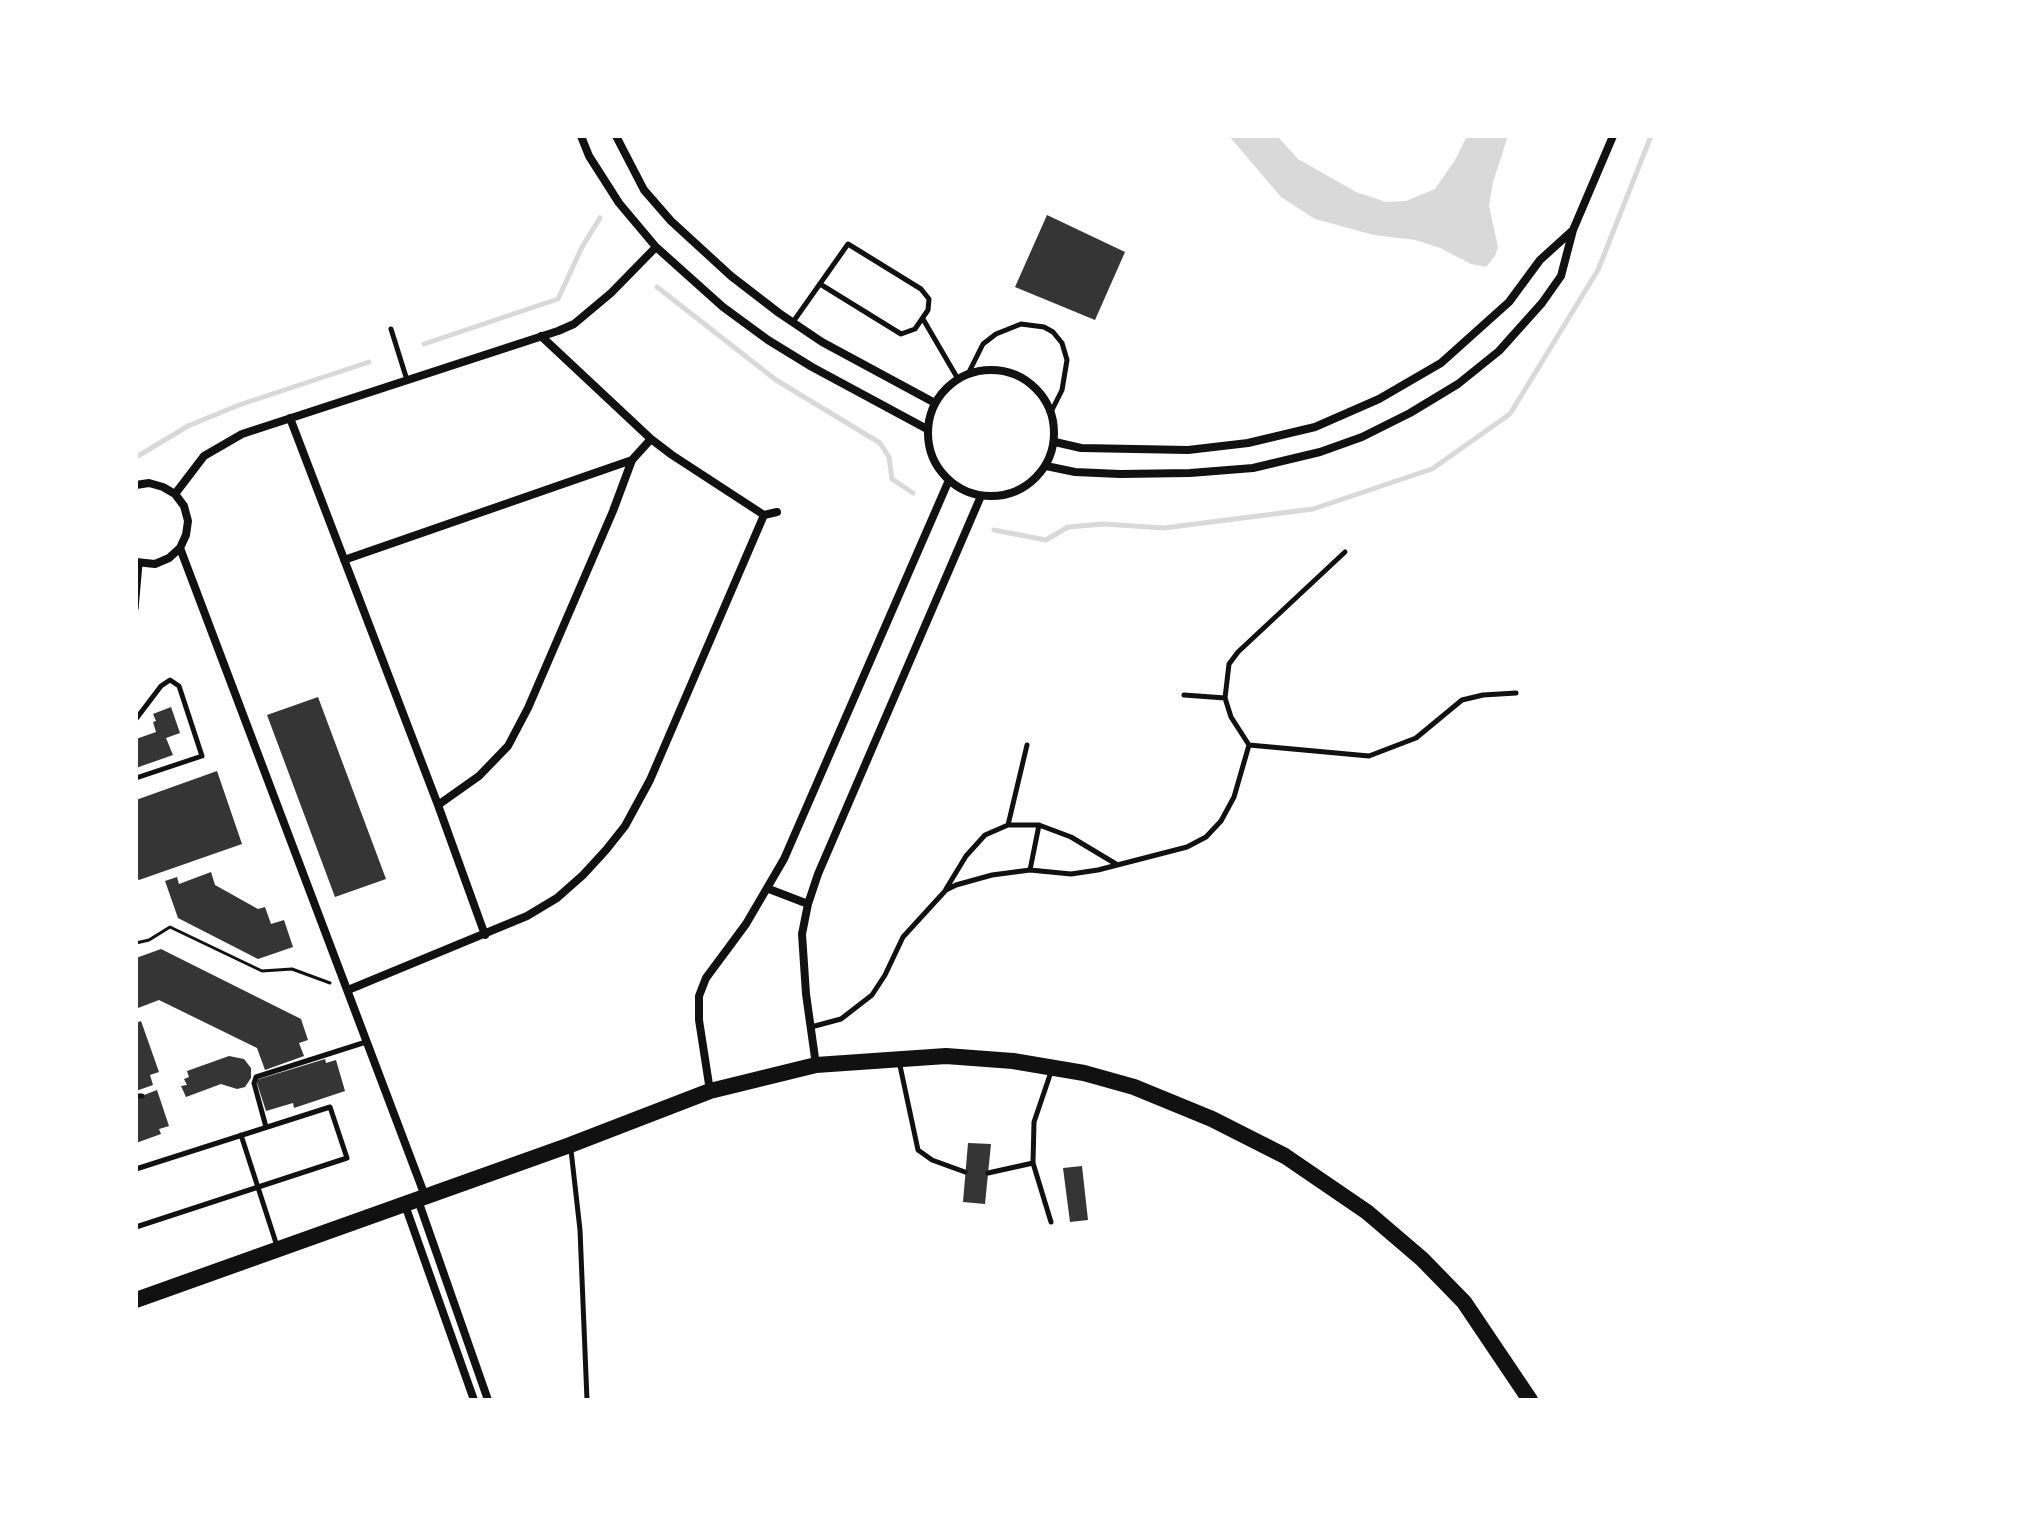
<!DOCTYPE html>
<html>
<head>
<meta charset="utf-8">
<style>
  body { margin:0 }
  #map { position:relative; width:2030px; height:1536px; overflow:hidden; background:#fff; font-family:"Fira Sans Condensed",sans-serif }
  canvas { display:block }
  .frame { position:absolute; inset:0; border:138px solid #fff; pointer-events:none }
</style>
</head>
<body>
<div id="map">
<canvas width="2030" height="1536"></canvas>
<div class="frame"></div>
</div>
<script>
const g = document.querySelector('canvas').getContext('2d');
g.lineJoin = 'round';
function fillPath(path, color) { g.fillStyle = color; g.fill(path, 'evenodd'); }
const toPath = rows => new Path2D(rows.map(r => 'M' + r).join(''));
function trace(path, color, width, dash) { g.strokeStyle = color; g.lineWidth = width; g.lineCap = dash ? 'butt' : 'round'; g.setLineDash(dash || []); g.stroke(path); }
fillPath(toPath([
  [1229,136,1277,136,1298,159,1356,192,1386,202,1406,201,1435,189,1455,160,1467,136,1508,136,1493,182,1489,206,1498,247,1495,256,1486,267,1471,264,1440,248,1415,240,1374,235,1315,219,1281,197]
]), '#d9d9d9');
trace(toPath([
  [657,287,776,380,880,443,889,457,892,479,913,493],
  [424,344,558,299,582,247,600,218],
  [138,456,188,426,239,405,369,362],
  [994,530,1046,540,1068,527,1104,524,1164,528,1313,509,1432,469,1510,414,1598,270,1651,136]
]), '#d9d9d9', 5);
fillPath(toPath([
  [1047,215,1125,252,1095,320,1015,287],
  [318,697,386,879,335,897,267,715],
  [171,707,180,733,166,738,173,755,136,768,136,739,156,732,153,722,156,721,153,714],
  [217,771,242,844,139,880,136,878,136,800],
  [211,872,215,885,258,909,265,907,271,924,284,920,293,947,258,959,178,918,165,881,177,877,179,884],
  [161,949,301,1019,308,1040,299,1043,304,1056,265,1070,257,1048,159,1000,138,1008,136,958],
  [141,1021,159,1072,150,1075,153,1085,136,1091,136,1023],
  [229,1056,244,1059,251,1068,251,1078,245,1087,237,1089,221,1084,186,1097,181,1086,187,1085,184,1079,189,1077,187,1071],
  [325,1059,326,1063,336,1060,345,1091,294,1108,293,1103,266,1111,256,1080],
  [157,1090,169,1126,159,1129,161,1134,136,1143,136,1098],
  [968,1143,991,1144,985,1204,963,1202],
  [1082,1166,1088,1220,1070,1222,1063,1168]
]), '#353535');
trace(toPath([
  [136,943,149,940,170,927,262,971,292,969,330,983]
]), '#111', 3);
trace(toPath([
  [923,319,958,379],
  [793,322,848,244,921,289,929,299,928,310,915,329,901,334,820,284],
  [391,329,407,380],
  [968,374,983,344,996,334,1021,324,1044,327,1053,332,1062,343,1067,360,1062,390,1051,412],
  [136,609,140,564],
  [1184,695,1225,698],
  [136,719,161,686,170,680,179,686,202,756,136,778],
  [1249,745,1369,756,1416,738,1462,700,1483,695,1516,693],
  [1008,825,1027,745],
  [1030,870,1039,825],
  [946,889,966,856,985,835,1008,825,1039,825,1071,837,1116,864],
  [811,1027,841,1019,872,995,885,975,903,937,946,890,956,885,992,875,1030,870,1071,874,1098,870,1187,847,1206,837,1221,821,1234,797,1249,745,1231,717,1225,698,1229,664,1238,652,1345,552],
  [899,1061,918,1150,932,1160,965,1172],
  [136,1096,142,1096],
  [266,1127,254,1083,256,1077,366,1042],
  [241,1135,277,1246],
  [571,1150,580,1230,587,1400],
  [136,1169,330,1107,347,1158,136,1227],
  [988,1173,1033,1163],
  [1051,1222,1033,1163,1034,1122,1052,1069]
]), '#111', 5);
trace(toPath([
  [581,136,589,156,619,203,656,247,723,307,768,340,812,367,927,429],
  [616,136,644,190,671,221,731,276,779,313,822,342,935,403],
  [541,336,651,439,672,455,764,515,777,512],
  '928 433a63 63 0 1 1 126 0a63 63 0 1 1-126 0Z',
  [290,418,438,805,485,935],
  [1055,442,1081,448,1188,450,1248,443,1315,427,1379,399,1441,363,1509,302,1540,260,1572,231],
  [1046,466,1075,472,1120,474,1190,473,1253,468,1320,452,1362,437,1410,413,1458,384,1499,351,1542,303,1561,276,1573,230,1613,136],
  [136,485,149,483,163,487,175,494,184,506,188,521,186,535,180,548,169,558,155,564,136,562],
  [175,494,204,456,242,434,558,331,574,324,611,293,656,247],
  [180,548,425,1196],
  [344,560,632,460],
  [438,805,479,776,508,746,528,708,613,511,632,460,651,439],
  [769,889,808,904],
  [348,990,527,916,557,898,583,875,606,850,625,826,650,780,764,515],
  [816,1065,806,994,802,934,808,904,818,874,981,496],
  [710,1091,699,1020,699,996,706,978,746,924,784,859,949,480],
  [418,1200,488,1400],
  [405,1205,474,1400]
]), '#111', 8);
trace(toPath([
  [136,1300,570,1145,710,1091,816,1065,946,1056,1013,1061,1084,1073,1134,1087,1212,1119,1285,1156,1367,1212,1422,1259,1464,1302,1530,1400]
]), '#111', 16);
</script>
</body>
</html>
